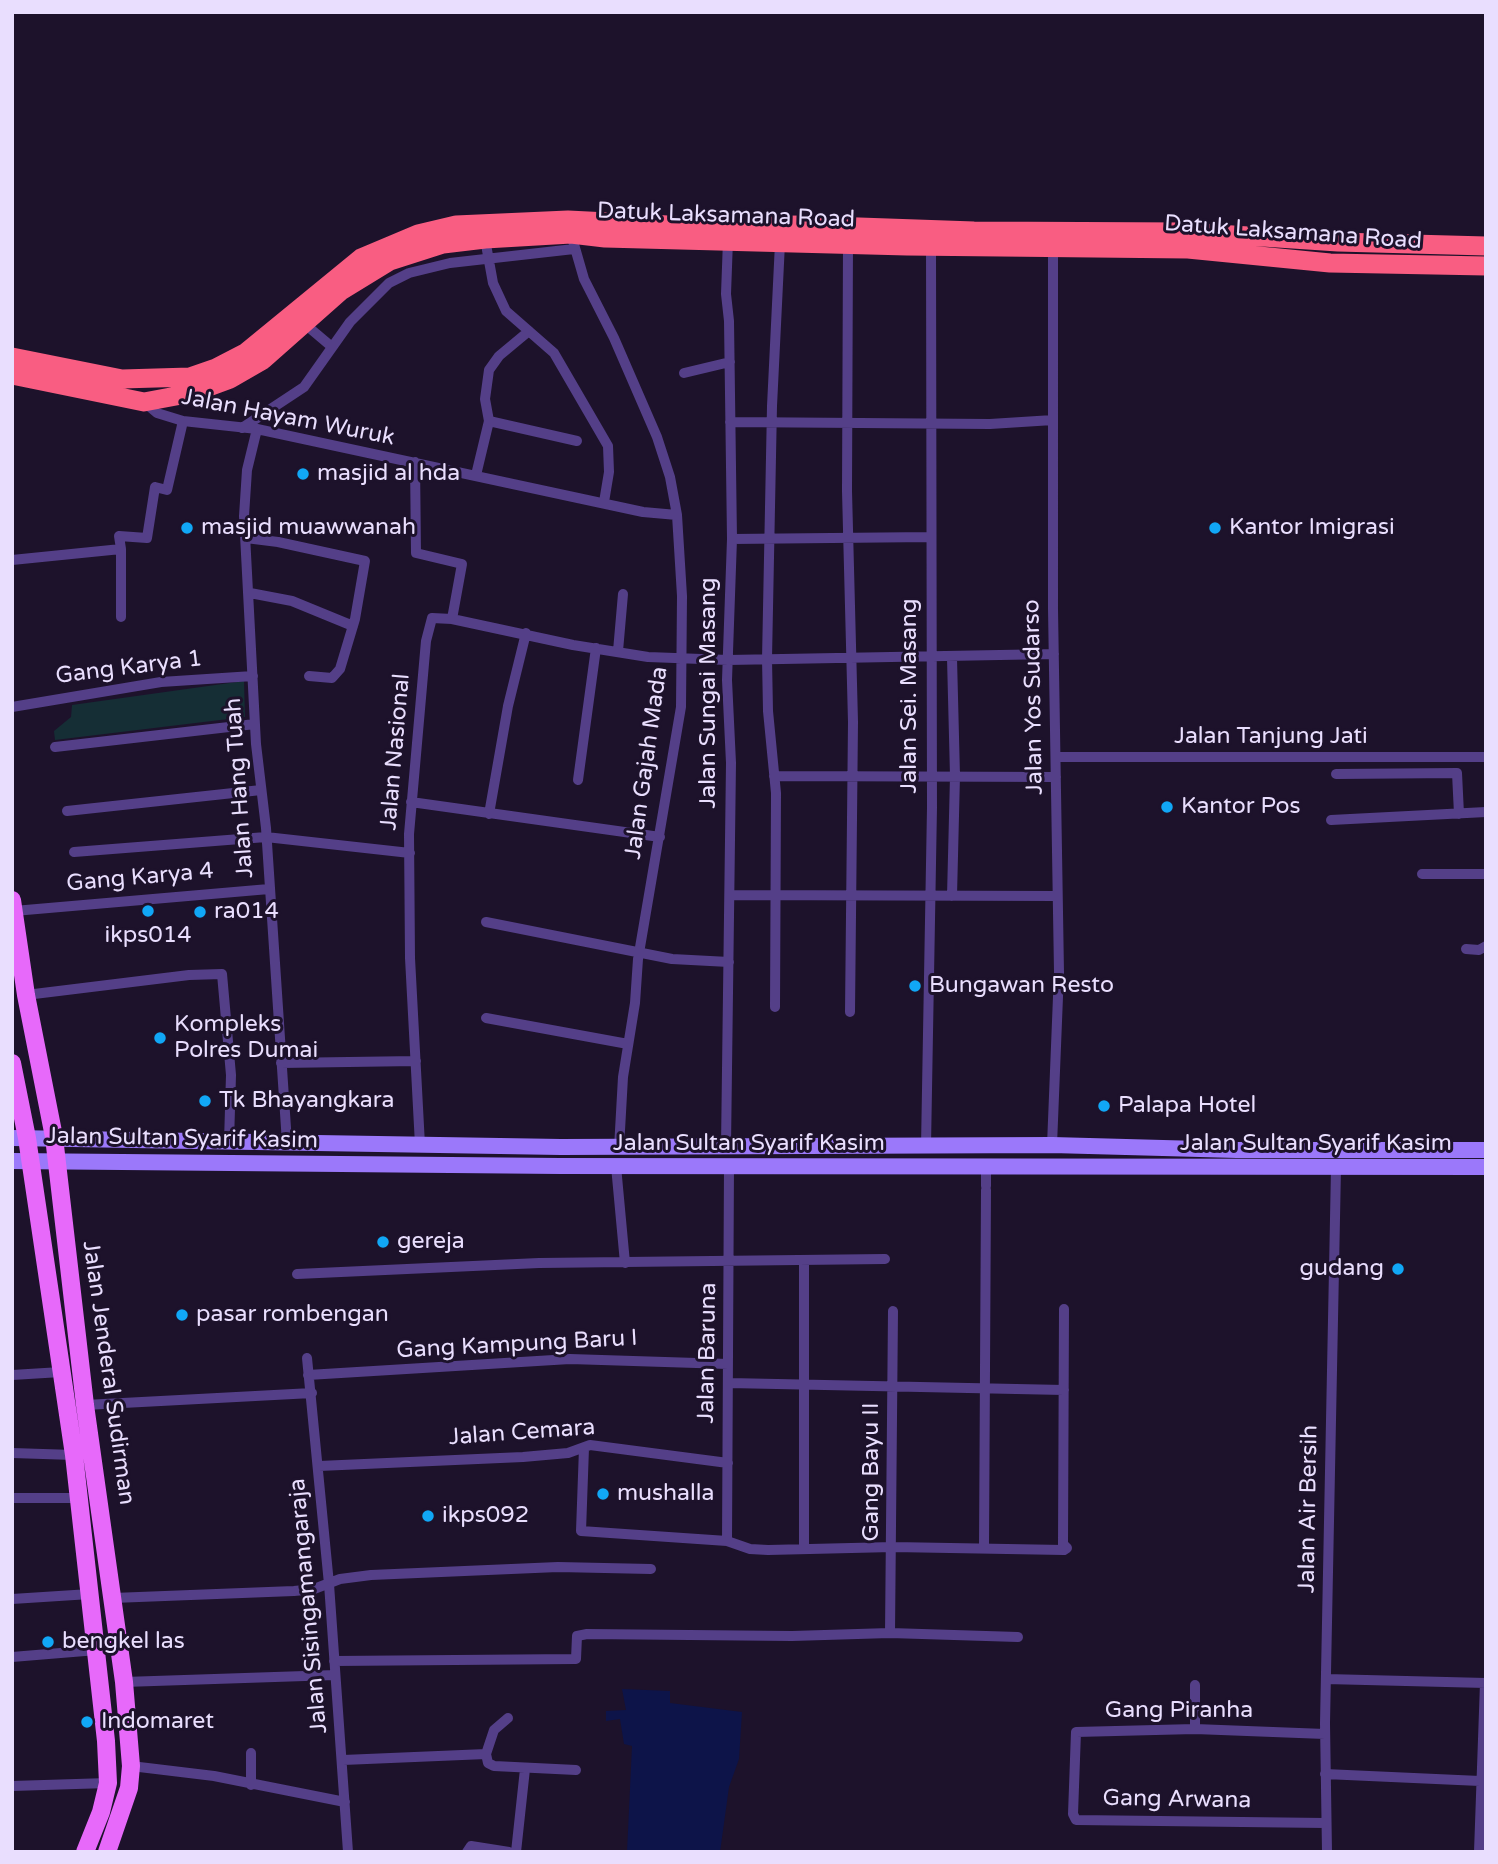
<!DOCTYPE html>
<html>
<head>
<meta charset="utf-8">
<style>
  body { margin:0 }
  #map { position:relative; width:1498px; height:1864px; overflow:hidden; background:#1d122b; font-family:"Varela Round",sans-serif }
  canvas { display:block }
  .frame { position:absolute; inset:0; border:14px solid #e9defe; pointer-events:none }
</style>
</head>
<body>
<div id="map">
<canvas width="1498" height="1864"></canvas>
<div class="frame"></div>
</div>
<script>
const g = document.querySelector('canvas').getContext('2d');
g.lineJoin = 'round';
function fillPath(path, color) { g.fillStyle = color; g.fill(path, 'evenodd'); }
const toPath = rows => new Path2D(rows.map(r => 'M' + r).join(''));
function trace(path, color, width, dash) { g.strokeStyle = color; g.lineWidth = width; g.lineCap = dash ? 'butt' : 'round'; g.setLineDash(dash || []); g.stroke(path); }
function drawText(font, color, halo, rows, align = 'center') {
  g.font = font + ' "Varela Round",sans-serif'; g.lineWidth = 6; g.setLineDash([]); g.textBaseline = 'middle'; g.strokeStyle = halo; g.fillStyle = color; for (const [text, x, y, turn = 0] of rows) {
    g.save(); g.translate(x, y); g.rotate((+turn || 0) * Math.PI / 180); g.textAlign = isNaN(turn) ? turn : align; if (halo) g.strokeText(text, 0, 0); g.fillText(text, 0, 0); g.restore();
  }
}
fillPath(toPath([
  [244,681,245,717,55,740,54,731,71,717,72,705]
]), '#152e35');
fillPath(toPath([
  [622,1689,670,1691,670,1703,742,1712,739,1759,729,1787,720,1852,627,1852,632,1746,624,1744,620,1719,606,1721,606,1711,626,1710]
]), '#0d1449');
trace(toPath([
  [571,234,584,279,614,338,657,437,670,477,677,515,682,596,681,707,638,959,635,1003,623,1077,619,1148],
  [485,239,493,283,506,311,554,353,608,446,609,472,604,502],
  [848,244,847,491,853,722,850,1012],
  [306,325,332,347],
  [684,373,730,362],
  [144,402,157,413,183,421,257,429,643,512,677,515],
  [489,421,577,441],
  [730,422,990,424,1053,420],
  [242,428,304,387,350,322,389,283,409,273,450,263,574,249],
  [257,429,247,470,244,516,256,744,266,828,287,1143],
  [415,462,416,553,462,564,452,619],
  [476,475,489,421,485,399,489,370,499,356,529,331],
  [246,538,278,542,365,561,355,619,340,669,332,678,309,676],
  [732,539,931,537],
  [121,549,121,617],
  [12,560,121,549,119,536,147,538,155,487,167,490,183,421],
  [250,593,292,601,353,626],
  [618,651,623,594],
  [952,658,955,776,952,896],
  [12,707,161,682,253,676],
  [55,747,255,724],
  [1057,757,1486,757],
  [1336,774,1457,773,1459,814],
  [774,776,1056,777],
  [578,780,596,648],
  [411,802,660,837],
  [67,811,261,790],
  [489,814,508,706,526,633],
  [1331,820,1486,812],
  [74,852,266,837,410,853],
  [1422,874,1486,874],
  [730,895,1057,896],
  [14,911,269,889],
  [486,922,672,959,729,962],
  [1466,949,1479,950,1486,946],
  [26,995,189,975,222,974,231,1075,229,1142],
  [775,1007,776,793,768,711,767,659,772,406,780,243],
  [486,1018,628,1044],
  [281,1063,416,1061],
  [420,1145,410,958,409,834,426,641,432,618,452,619,573,645,648,657,728,660,1054,654],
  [1052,1145,1059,972,1053,609,1053,248],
  [726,1146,731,763,727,680,732,539,729,321,726,294,728,240],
  [926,1146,932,807,931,246],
  [616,1166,625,1263],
  [986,1168,986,1186],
  [297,1274,539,1263,885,1259],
  [307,1358,329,1584,348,1852],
  [12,1375,61,1372],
  [308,1375,570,1359,728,1364],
  [729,1383,1064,1390],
  [85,1405,312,1393],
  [584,1448,581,1531,727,1541,750,1549,768,1550,893,1547,1064,1550,1067,1548,1063,1544,1064,1309],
  [12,1453,74,1455],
  [319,1466,523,1457,568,1453,590,1445,728,1463],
  [12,1498,79,1498],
  [727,1541,729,1166],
  [984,1548,986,1190],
  [804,1549,804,1262],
  [113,1598,294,1591,314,1589,340,1579,371,1575,558,1567,651,1569],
  [12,1599,90,1594],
  [890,1633,893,1311],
  [12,1657,97,1650],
  [334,1661,576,1659,577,1636,587,1634,792,1636,890,1633,1018,1637],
  [1326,1679,1486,1683],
  [124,1682,335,1675],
  [1195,1729,1195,1685],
  [251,1753,251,1785],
  [486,1754,494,1730,508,1718],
  [343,1760,486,1754,488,1763,494,1766,576,1770],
  [131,1766,214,1776,345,1802],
  [1325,1774,1480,1781],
  [12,1786,108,1783],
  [1325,1823,1076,1820,1073,1814,1076,1732,1195,1729,1325,1734],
  [467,1852,471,1846,509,1852],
  [516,1852,525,1769],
  [1327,1852,1325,1723,1336,1168],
  [1479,1852,1485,1683]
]), '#543f88', 10);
trace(toPath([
  [12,1138,561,1147,1052,1145,1237,1150,1486,1150],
  [12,1161,560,1166,1486,1167]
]), '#9b78fa', 16);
trace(toPath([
  [12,900,26,995,54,1137,85,1405,124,1682,131,1766,129,1788,107,1852],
  [12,1063,27,1138,74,1455,106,1741,108,1783,101,1812,85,1852]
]), '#e769fa', 18);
trace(toPath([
  [12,357,122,379,190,377,216,368,245,353,361,258,418,234,456,225,568,220,688,226,802,225,974,231,1188,232,1338,242,1486,246],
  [12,375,144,402,192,393,230,379,263,360,341,291,390,261,443,244,485,239,571,234,605,238,907,246,1188,249,1330,263,1486,266]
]), '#f95d82', 19);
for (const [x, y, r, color] of [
  [303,474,7,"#11a7f6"],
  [187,528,7,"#11a7f6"],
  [1215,528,7,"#11a7f6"],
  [1167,807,7,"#11a7f6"],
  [148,911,7,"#11a7f6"],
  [200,912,7,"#11a7f6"],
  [915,986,7,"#11a7f6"],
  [160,1038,7,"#11a7f6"],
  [205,1101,7,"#11a7f6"],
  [1104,1106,7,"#11a7f6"],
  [383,1242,7,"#11a7f6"],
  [1398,1269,7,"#11a7f6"],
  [182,1315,7,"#11a7f6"],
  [603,1494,7,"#11a7f6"],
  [428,1516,7,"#11a7f6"],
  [48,1642,7,"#11a7f6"],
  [87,1722,7,"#11a7f6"]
]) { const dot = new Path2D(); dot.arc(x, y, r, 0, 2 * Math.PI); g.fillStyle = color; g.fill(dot); trace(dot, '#1d122b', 2.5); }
drawText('23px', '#e9defe', '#1d122b', [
  ["Datuk Laksamana Road",726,216,2],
  ["Datuk Laksamana Road",1293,233,4],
  ["Jalan Hayam Wuruk",288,418,11],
  ["Gang Karya 1",129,668,-7],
  ["Jalan Sungai Masang",709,693,-90],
  ["Jalan Sei. Masang",910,696,-90],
  ["Jalan Yos Sudarso",1034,697,-91],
  ["Jalan Tanjung Jati",1271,737],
  ["Jalan Nasional",396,752,-85],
  ["Jalan Gajah Mada",647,763,-82],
  ["Jalan Hang Tuah",240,788,-94],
  ["Gang Karya 4",140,878,-5],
  ["Jalan Sultan Syarif Kasim",182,1139,1],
  ["Jalan Sultan Syarif Kasim",749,1144],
  ["Jalan Sultan Syarif Kasim",1316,1144],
  ["Gang Kampung Baru I",517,1345,-3],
  ["Jalan Baruna",708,1353,-89],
  ["Jalan Jenderal Sudirman",108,1373,82],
  ["Jalan Cemara",522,1433,-4],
  ["Gang Bayu II",872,1472,-90],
  ["Jalan Air Bersih",1309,1509,-89],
  ["Jalan Sisingamangaraja",309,1606,-95],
  ["Gang Piranha",1179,1711],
  ["Gang Arwana",1177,1800,1]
]);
drawText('23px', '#e9defe', '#1d122b', [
  ["masjid al hda",317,474],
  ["masjid muawwanah",201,528],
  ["Kantor Imigrasi",1229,528],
  ["Kantor Pos",1181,807],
  ["ra014",214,912],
  ["ikps014",148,936,"center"],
  ["Bungawan Resto",929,986],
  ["Kompleks",174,1025],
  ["Polres Dumai",174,1051],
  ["Tk Bhayangkara",219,1101],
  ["Palapa Hotel",1118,1106],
  ["gereja",397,1242],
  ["gudang",1384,1269,"right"],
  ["pasar rombengan",196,1315],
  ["mushalla",617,1494],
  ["ikps092",442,1516],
  ["bengkel las",62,1642],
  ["Indomaret",101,1722]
], 'left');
</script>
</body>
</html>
